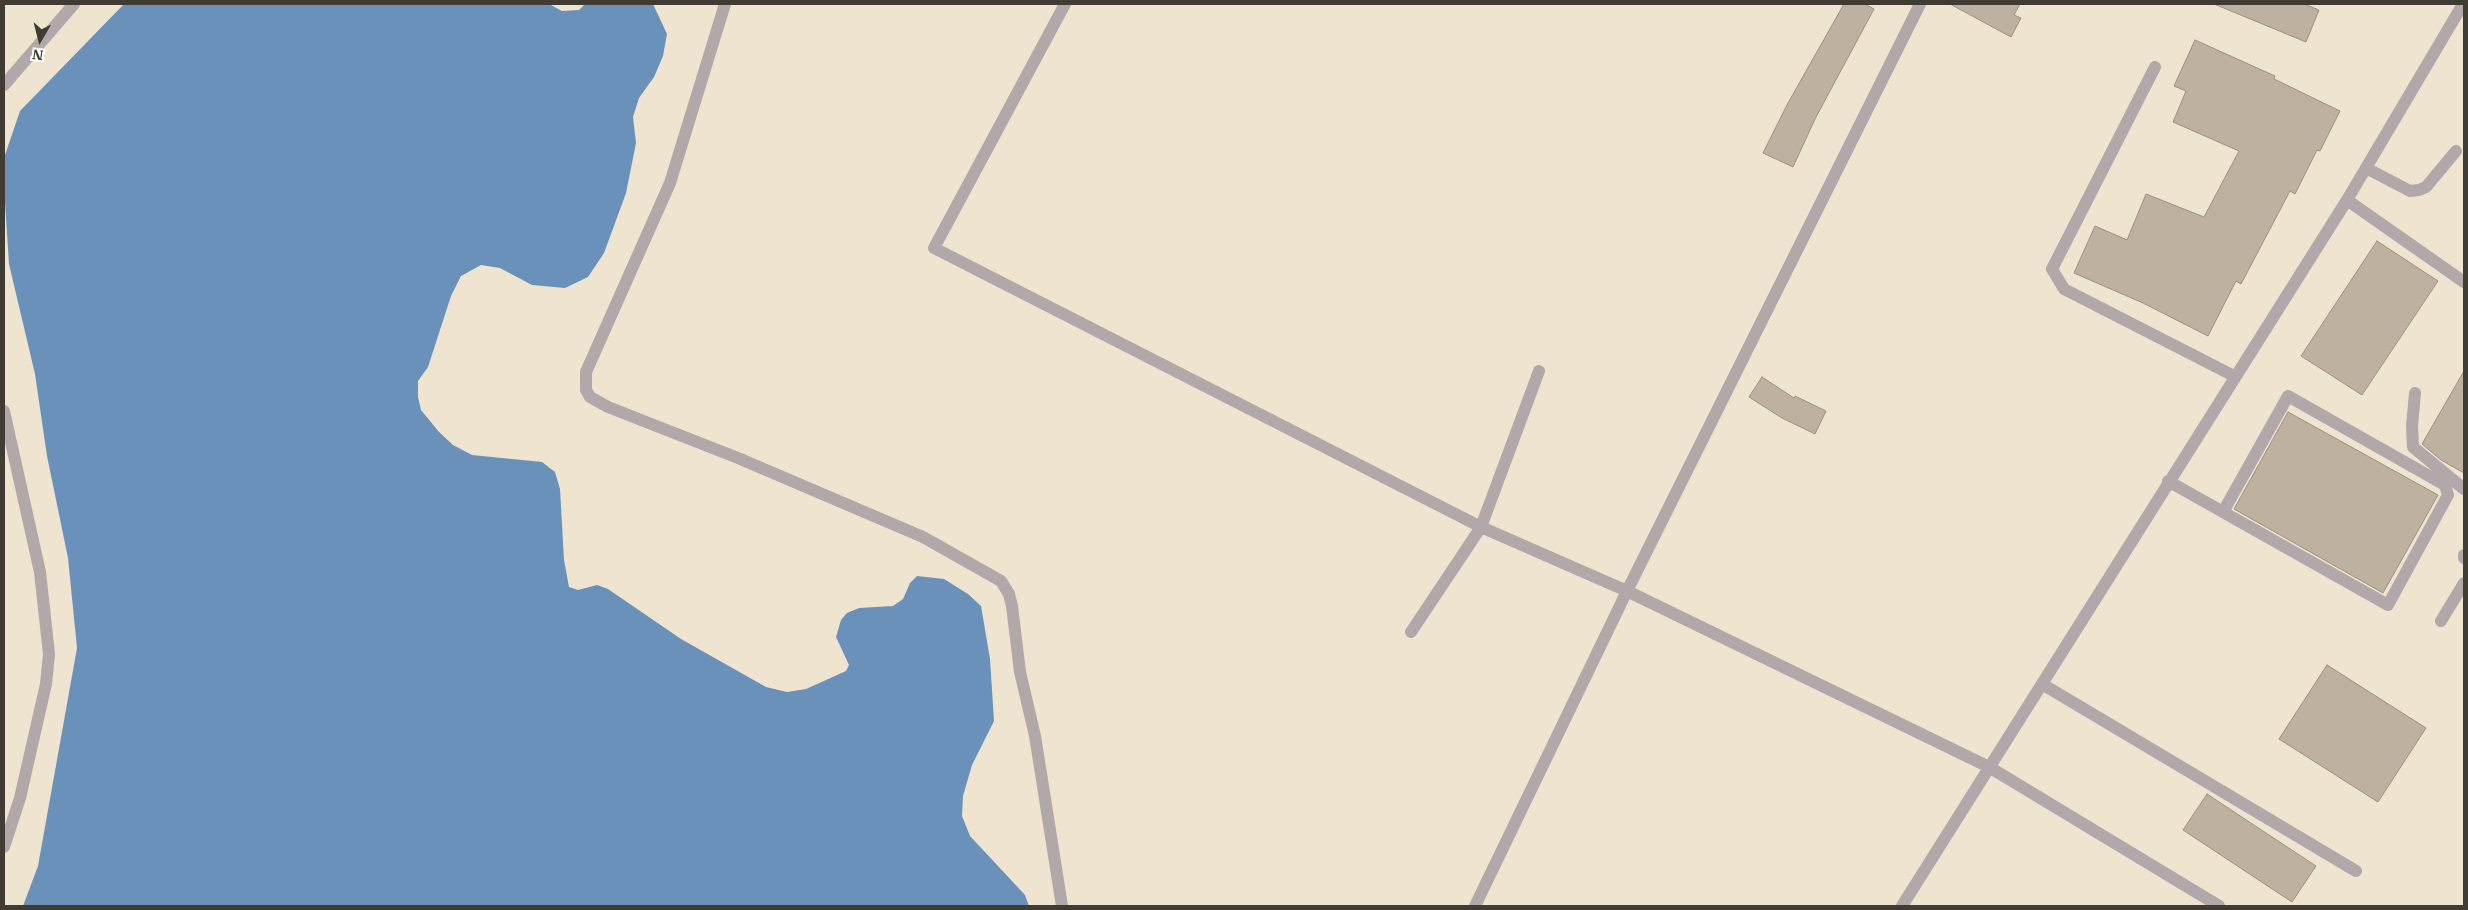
<!DOCTYPE html>
<html>
<head>
<meta charset="utf-8">
<style>
  body { margin:0 }
  #map { position:relative; width:2468px; height:910px; overflow:hidden; background:#eee4d0; font-family:"IBM Plex Serif",serif }
  canvas { display:block }
  .frame { position:absolute; inset:0; border:5px solid #403c34; pointer-events:none }
  .north { position:absolute; left:15px; top:15px; width:50px; height:50px; -webkit-text-stroke:4px #fff; paint-order:stroke; rotate:188deg; font-size:14px; font-weight:700; line-height:20px; text-align:center; color:#403c34 }
  .north::after { content:''; display:block; margin:auto; width:18px; height:22px; background:#403c34; clip-path:polygon(50% 0,100% 100%,50% 72%,0 100%) }
</style>
</head>
<body>
<div id="map">
<canvas width="2468" height="910"></canvas>
<div class="frame"></div>
<div class="north">N</div>
</div>
<script>
const g = document.querySelector('canvas').getContext('2d');
g.lineJoin = 'round';
function fillPath(path, color) { g.fillStyle = color; g.fill(path, 'evenodd'); }
const toPath = rows => new Path2D(rows.map(r => 'M' + r).join(''));
function trace(path, color, width, dash) { g.strokeStyle = color; g.lineWidth = width; g.lineCap = dash ? 'butt' : 'round'; g.setLineDash(dash || []); g.stroke(path); }
fillPath(toPath([
  [124,4,549,4,562,11,579,10,585,4,653,4,667,34,663,56,654,77,639,98,633,117,636,143,626,193,604,253,588,277,565,288,532,285,500,268,481,265,461,276,451,296,428,367,418,381,418,397,421,410,439,432,453,445,472,455,542,462,555,472,560,489,564,560,569,587,578,590,597,585,608,589,681,639,766,687,787,692,806,689,846,671,849,665,836,637,841,620,847,613,859,608,893,606,903,599,910,583,917,576,944,579,968,594,981,606,990,659,994,721,972,765,963,796,962,816,970,836,1025,895,1029,906,23,906,38,866,77,648,68,558,47,456,35,374,9,264,4,187,5,155,20,111]
]), '#6991ba');
const building = toPath([
  [1844,4,1865,4,1874,9,1816,117,1793,167,1763,153,1788,103,1844,4],
  [1950,4,2020,4,2014,15,2021,18,2011,37,1950,4],
  [2214,4,2304,4,2319,10,2306,42,2214,4],
  [2195,40,2275,76,2274,79,2340,111,2320,151,2317,150,2295,194,2290,191,2241,284,2236,281,2208,336,2143,303,2074,273,2095,226,2127,240,2146,194,2204,217,2239,151,2173,122,2186,91,2174,86,2195,40],
  [2377,241,2438,281,2362,395,2301,356,2377,241],
  [2464,371,2464,473,2441,460,2422,444,2464,371],
  [1762,377,1794,398,1795,396,1826,411,1815,434,1782,418,1749,397,1762,377],
  [2288,412,2438,495,2383,593,2234,509,2288,412],
  [2327,665,2426,728,2378,802,2279,739,2327,665],
  [2207,794,2316,866,2292,902,2183,830,2207,794]
]);
fillPath(building, '#bfb1a0');
trace(building, '#9d8f80', 1);
trace(toPath([
  [725,4,670,183,586,372,586,390,590,397,608,407,738,458,923,537,1001,581,1009,594,1012,606,1020,672,1035,736,1062,906],
  [1065,4,934,248,1481,527,1627,591,1989,767,2219,906],
  [2155,67,2052,269,2064,289,2234,376],
  [4,85,74,4],
  [2366,168,2410,191,2419,190,2426,187,2456,151],
  [2347,200,2464,282],
  [2415,393,2412,426,2413,447,2464,489],
  [4,411,40,572,49,654,46,684,20,798,4,847],
  [2168,481,2388,605,2448,495,2445,485,2288,396,2223,512],
  [2464,555,2464,558],
  [2441,621,2464,583],
  [1411,632,1481,527,1539,371],
  [2042,684,2356,871],
  [1475,906,1627,591,1920,4],
  [1902,906,2347,200,2463,4]
]), '#b2a7a9', 12);
</script>
</body>
</html>
